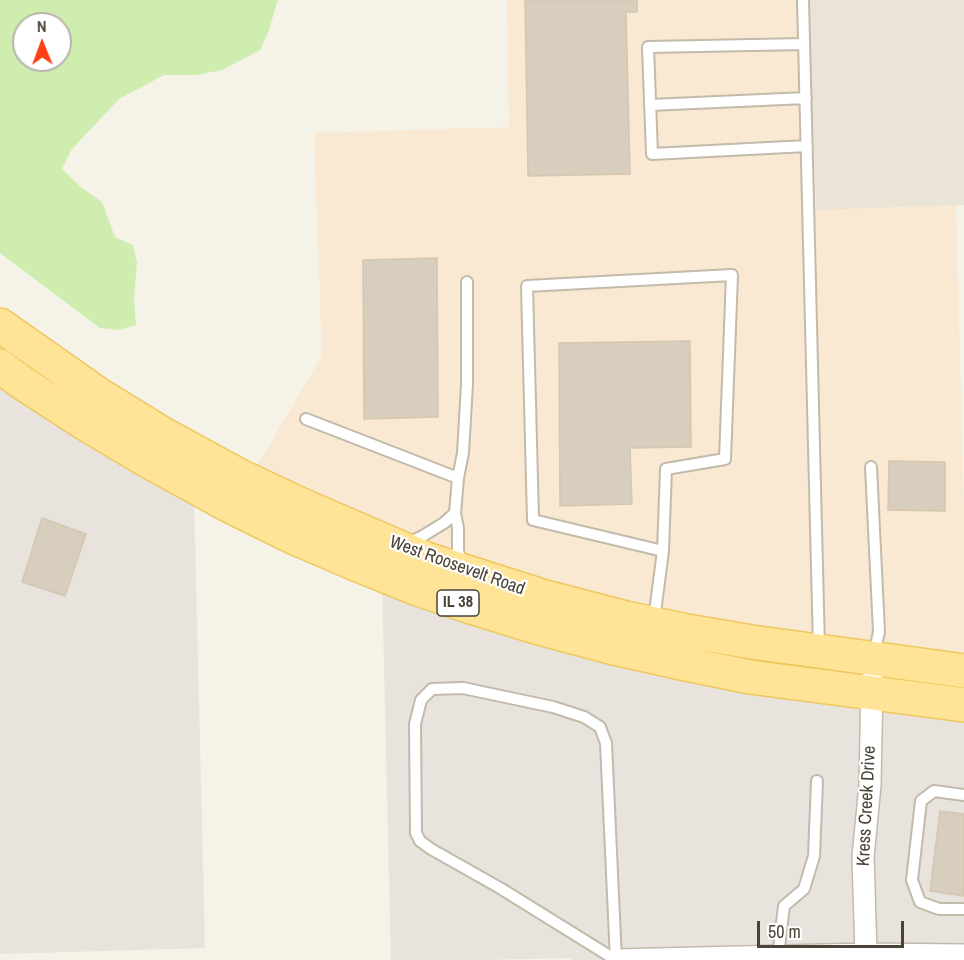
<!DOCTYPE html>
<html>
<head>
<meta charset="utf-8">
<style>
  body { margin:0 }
  #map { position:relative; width:964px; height:960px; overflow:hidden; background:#f5f2e8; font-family:"Archivo Narrow",sans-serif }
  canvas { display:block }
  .north { position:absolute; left:12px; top:12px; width:60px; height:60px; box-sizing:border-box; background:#fff; border:2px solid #b7b4af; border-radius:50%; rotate:359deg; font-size:16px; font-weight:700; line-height:24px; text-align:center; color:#4a4336 }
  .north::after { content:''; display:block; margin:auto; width:21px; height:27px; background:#ff3f16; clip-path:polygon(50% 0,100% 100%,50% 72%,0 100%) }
  .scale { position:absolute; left:757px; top:921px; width:147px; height:27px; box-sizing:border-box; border:3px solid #4a4336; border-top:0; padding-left:8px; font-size:18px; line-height:21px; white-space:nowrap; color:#4a4336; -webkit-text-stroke:4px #fff; paint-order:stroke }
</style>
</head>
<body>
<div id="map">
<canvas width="964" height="960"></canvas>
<div class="north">N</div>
<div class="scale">50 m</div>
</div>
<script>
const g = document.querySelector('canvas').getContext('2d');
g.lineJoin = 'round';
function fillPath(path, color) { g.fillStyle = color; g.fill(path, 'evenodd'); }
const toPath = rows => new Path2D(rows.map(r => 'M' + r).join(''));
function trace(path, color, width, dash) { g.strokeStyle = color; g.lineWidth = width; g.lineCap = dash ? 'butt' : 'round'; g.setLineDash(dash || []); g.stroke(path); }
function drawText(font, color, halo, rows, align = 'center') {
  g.font = font + ' "Archivo Narrow",sans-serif'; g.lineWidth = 4.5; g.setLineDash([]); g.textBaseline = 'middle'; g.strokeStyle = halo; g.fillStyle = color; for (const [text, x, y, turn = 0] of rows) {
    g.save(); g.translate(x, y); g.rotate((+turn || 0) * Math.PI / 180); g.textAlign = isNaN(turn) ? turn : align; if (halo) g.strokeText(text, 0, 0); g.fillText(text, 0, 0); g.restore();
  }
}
fillPath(toPath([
  [807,0,964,0,964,205,816,211]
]), '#eae4d6');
fillPath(toPath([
  [507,0,807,0,816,210,956,205,964,507,964,661,691,621,522,578,398,535,255,469,322,356,314,133,509,127]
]), '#f9e9d2');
fillPath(toPath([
  [0,379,194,500,205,948,0,954],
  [382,581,964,716,964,960,572,960,572,958,480,960,391,960]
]), '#e8e3dd');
fillPath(toPath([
  [0,0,279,0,277,2,269,30,260,50,222,70,197,75,164,75,119,99,72,149,62,169,82,188,102,202,115,237,133,245,137,263,134,298,136,325,119,330,100,328,0,253],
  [24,24,60,24,60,60,24,60]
]), '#cfedae');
const building = toPath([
  [525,0,637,0,637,12,626,12,630,174,528,176,525,0],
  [437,258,438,417,364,419,363,260,437,258],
  [690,341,691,447,630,448,632,504,560,506,559,343,690,341],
  [889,461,945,462,945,511,888,510,889,461],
  [42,518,86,534,65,596,22,582,42,518],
  [940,811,964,814,964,896,930,891,940,811]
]);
fillPath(building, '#d8cebd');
trace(building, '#d4c6af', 1.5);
const lane = toPath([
  [803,0,819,648],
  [804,44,648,47,652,154,807,146],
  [650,105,806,98],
  [306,419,458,478],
  [871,467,879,632,874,655],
  [455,513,458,478,463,453,467,384,467,282],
  [407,543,421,537,444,523,455,513,458,528,458,551,462,566],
  [654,620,663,551,666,469,725,459,732,275,527,286,533,520,663,551],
  [463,688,553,707,584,717,600,727,606,743,616,960,500,888,431,849,420,841,416,833,415,724,421,700,432,689,463,688],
  [964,795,934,791,921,801,912,880,920,902,939,909,964,909],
  [778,956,784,906,804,889,814,856,817,781]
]);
const street = toPath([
  [866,954,863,857,870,785,872,680],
  [616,960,866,954,964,955]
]);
const primary = toPath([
  [0,325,98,394,163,434,242,477,306,507,429,560,545,597,626,618,687,631,752,642,964,671],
  [0,366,21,382,81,421,148,461,228,505,295,538,358,565,415,588,471,607,536,627,618,649,681,663,750,677,964,705]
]);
trace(lane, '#c2baaa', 14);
trace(street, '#c2baaa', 24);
trace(primary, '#eec75e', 36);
trace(lane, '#fff', 10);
trace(street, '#fff', 21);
trace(primary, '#ffe498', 33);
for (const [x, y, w] of [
  [458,603,42]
]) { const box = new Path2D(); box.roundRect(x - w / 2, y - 13, w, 26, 4.5); g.fillStyle = '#fff'; g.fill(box); trace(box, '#4a4336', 1.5); }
drawText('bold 16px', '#4a4336', null, [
  ["IL 38",458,603]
]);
drawText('18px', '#4a4336', '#fff', [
  ["West Roosevelt Road",457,566,20],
  ["Kress Creek Drive",867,806,-87]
]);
</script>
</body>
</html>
